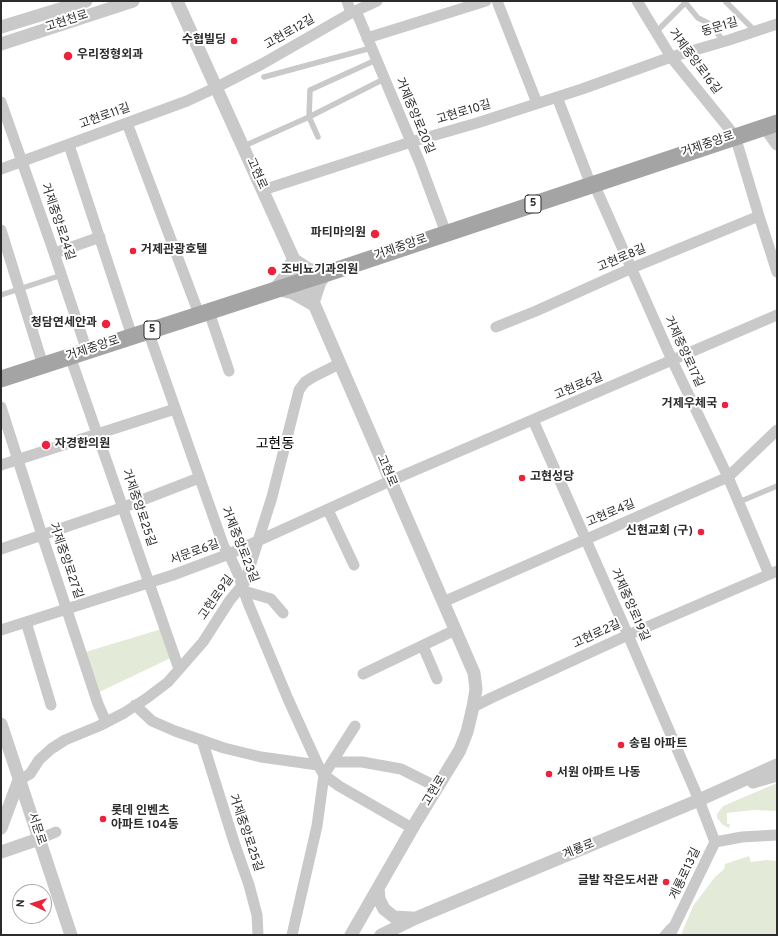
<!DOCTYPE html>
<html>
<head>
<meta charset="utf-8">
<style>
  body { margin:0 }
  #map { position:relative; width:778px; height:936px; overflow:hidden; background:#fff; font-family:Overpass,sans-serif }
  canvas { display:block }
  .frame { position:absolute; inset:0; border:2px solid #2c2c2c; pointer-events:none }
  .north { position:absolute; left:12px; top:884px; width:40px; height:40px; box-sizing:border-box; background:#fff; border:1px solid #ababab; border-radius:50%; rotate:274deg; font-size:11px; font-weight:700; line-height:16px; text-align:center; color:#2c2c2c }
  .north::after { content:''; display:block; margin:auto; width:14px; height:18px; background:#ee223a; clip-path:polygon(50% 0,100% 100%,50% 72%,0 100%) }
</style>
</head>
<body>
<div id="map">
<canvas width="778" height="936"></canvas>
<div class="frame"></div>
<div class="north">N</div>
</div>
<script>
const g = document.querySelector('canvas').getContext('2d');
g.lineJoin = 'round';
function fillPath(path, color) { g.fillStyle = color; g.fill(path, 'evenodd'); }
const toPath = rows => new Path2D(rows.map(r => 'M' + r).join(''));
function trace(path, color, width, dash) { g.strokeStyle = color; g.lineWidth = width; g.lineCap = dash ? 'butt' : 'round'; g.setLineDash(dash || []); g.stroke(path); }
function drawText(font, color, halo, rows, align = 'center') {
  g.font = font + ' Overpass,"Noto Sans KR",sans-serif'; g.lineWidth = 4; g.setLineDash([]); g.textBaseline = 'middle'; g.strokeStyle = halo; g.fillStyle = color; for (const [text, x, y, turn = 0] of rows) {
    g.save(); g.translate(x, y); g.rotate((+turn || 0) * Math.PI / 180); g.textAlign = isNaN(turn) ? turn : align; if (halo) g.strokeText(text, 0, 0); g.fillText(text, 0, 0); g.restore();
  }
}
fillPath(toPath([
  [165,628,175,656,95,694,82,653],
  [777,783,777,811,753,810,727,813,727,824,730,824,729,828,723,825,717,818,717,814,723,806],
  [749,856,751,862,767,860,777,861,777,935,681,935,693,906,715,877,724,869,725,864]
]), '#e3ebd8');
trace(toPath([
  [684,1,698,18,708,23,724,41],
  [726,2,755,31],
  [656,32,685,3],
  [264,77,371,48],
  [318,137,309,117,310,90,376,60],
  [244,146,309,117,384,79],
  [1,295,62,275],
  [739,502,777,486],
  [662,935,668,928,673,924]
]), '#c9c9c9', 5.5);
trace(toPath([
  [347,1,351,13],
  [497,1,537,103],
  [637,1,671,57,735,136,759,216,777,272],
  [356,11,420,163,446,233],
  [367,38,486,1],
  [557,97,591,185],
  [1,102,52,247,87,351],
  [127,123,199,314],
  [69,145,132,336],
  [1,169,187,101,217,87,262,64,351,13,377,1],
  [594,184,672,360,728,477,769,574],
  [263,190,411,142,477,123,582,89,671,57,729,40,777,24],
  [1,230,43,365],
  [55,253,100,237],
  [209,312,229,371],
  [496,327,536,311,632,268,759,216],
  [148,331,224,547,229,554,238,574,248,603,288,699,318,765,324,775,339,786,412,828],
  [70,356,179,669],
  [1,407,42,535,98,704,106,722],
  [533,420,628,635,699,800,715,842,670,935],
  [1,465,175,409],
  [328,510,354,565],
  [1,549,124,507,199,478],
  [244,591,271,599,283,613],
  [443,602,728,477,777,430],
  [26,622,51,705],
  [1,630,173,575,229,554,390,481,777,315],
  [423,646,437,679],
  [363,674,455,630],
  [135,705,152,721,175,731,224,748,261,757,318,765],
  [473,707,491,698,628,635,777,571],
  [202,740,234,842,249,885,257,915,258,935],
  [332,762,355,726],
  [19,780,30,774,39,760,51,749,65,740,99,726,124,713,147,698,168,682,203,642,230,600,245,582,272,497,299,390,305,382,313,377,339,364],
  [39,839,56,832],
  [715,842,742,837,777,835],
  [292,935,317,826,324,775,332,762,362,762,401,769,437,787]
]), '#c9c9c9', 11);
trace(toPath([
  [177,1,314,304,474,673,476,689,473,707,467,732,460,750,416,822,351,935],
  [1,27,86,1],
  [1,44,133,1],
  [765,127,777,144],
  [275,289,287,274,293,259,308,269,327,273],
  [275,289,293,293,314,305],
  [313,303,320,282,327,273],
  [1,724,71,935],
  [753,782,777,775],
  [1,828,19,780],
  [1,852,39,839],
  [378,888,379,899,384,909,394,917,412,918],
  [381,935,416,918,699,800,777,765]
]), '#c9c9c9', 13);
trace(toPath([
  [1,379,343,268,777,123]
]), '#a4a4a4', 17);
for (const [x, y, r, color] of [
  [234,41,4,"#ee223a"],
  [68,56,5,"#ee223a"],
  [375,234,5,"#ee223a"],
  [133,251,4,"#ee223a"],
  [272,271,5,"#ee223a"],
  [106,324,5,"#ee223a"],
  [725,405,4,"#ee223a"],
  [46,445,5,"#ee223a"],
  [522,478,4,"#ee223a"],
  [701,532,4,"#ee223a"],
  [621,745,4,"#ee223a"],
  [549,774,4,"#ee223a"],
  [103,819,4,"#ee223a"],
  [666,882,4,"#ee223a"]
]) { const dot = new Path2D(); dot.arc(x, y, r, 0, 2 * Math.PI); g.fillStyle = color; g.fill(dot); trace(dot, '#fff', 1.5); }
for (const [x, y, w] of [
  [533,204,16],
  [152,330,16]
]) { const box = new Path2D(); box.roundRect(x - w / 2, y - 9, w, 18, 3); g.fillStyle = '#fff'; g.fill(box); trace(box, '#2c2c2c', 1); }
drawText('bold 11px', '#2c2c2c', null, [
  ["5",533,204],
  ["5",152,330]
]);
drawText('12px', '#2c2c2c', '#fff', [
  ["고현천로",67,22,-18],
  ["동문1길",720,28,-17],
  ["고현로12길",290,33,-30],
  ["거제중앙로16길",694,62,53],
  ["고현로10길",464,113,-17],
  ["거제중앙로20길",414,116,67],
  ["고현로11길",105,117,-20],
  ["거제중앙로",708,145,-19],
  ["고현로",256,174,66],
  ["거제중앙로24길",57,222,71],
  ["거제중앙로",401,248,-19],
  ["고현로8길",622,259,-23],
  ["거제중앙로",93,349,-18],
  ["거제중앙로17길",683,352,65],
  ["고현로6길",579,387,-23],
  ["고현로",386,471,67],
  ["거제중앙로25길",138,508,71],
  ["고현로4길",611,514,-23],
  ["거제중앙로23길",239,545,68],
  ["서문로6길",195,553,-20],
  ["거제중앙로27길",65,561,71],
  ["고현로9길",217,598,-55],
  ["거제중앙로19길",629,605,66],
  ["고현로2길",597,635,-25],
  ["고현로",435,791,-59],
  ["서문로",36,829,72],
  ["거제중앙로25길",245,833,71],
  ["계룡로",579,850,-22],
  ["계룡로13길",686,874,-65]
]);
drawText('bold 12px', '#2c2c2c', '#fff', [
  ["수협빌딩",226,41,"right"],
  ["우리정형외과",77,56],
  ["파티마의원",366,234,"right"],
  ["거제관광호텔",141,251],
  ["조비뇨기과의원",281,271],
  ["청담연세안과",97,324,"right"],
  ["거제우체국",717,405,"right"],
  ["자경한의원",55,445],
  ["고현성당",530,478],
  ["신현교회 (구)",693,532,"right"],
  ["송림 아파트",629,745],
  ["서원 아파트 나동",557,774],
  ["롯데 인벤츠",111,812],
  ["아파트 104동",111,826],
  ["글발 작은도서관",658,882,"right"]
], 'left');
drawText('14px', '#000', '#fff', [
  ["고현동",275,445]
]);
</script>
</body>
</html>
